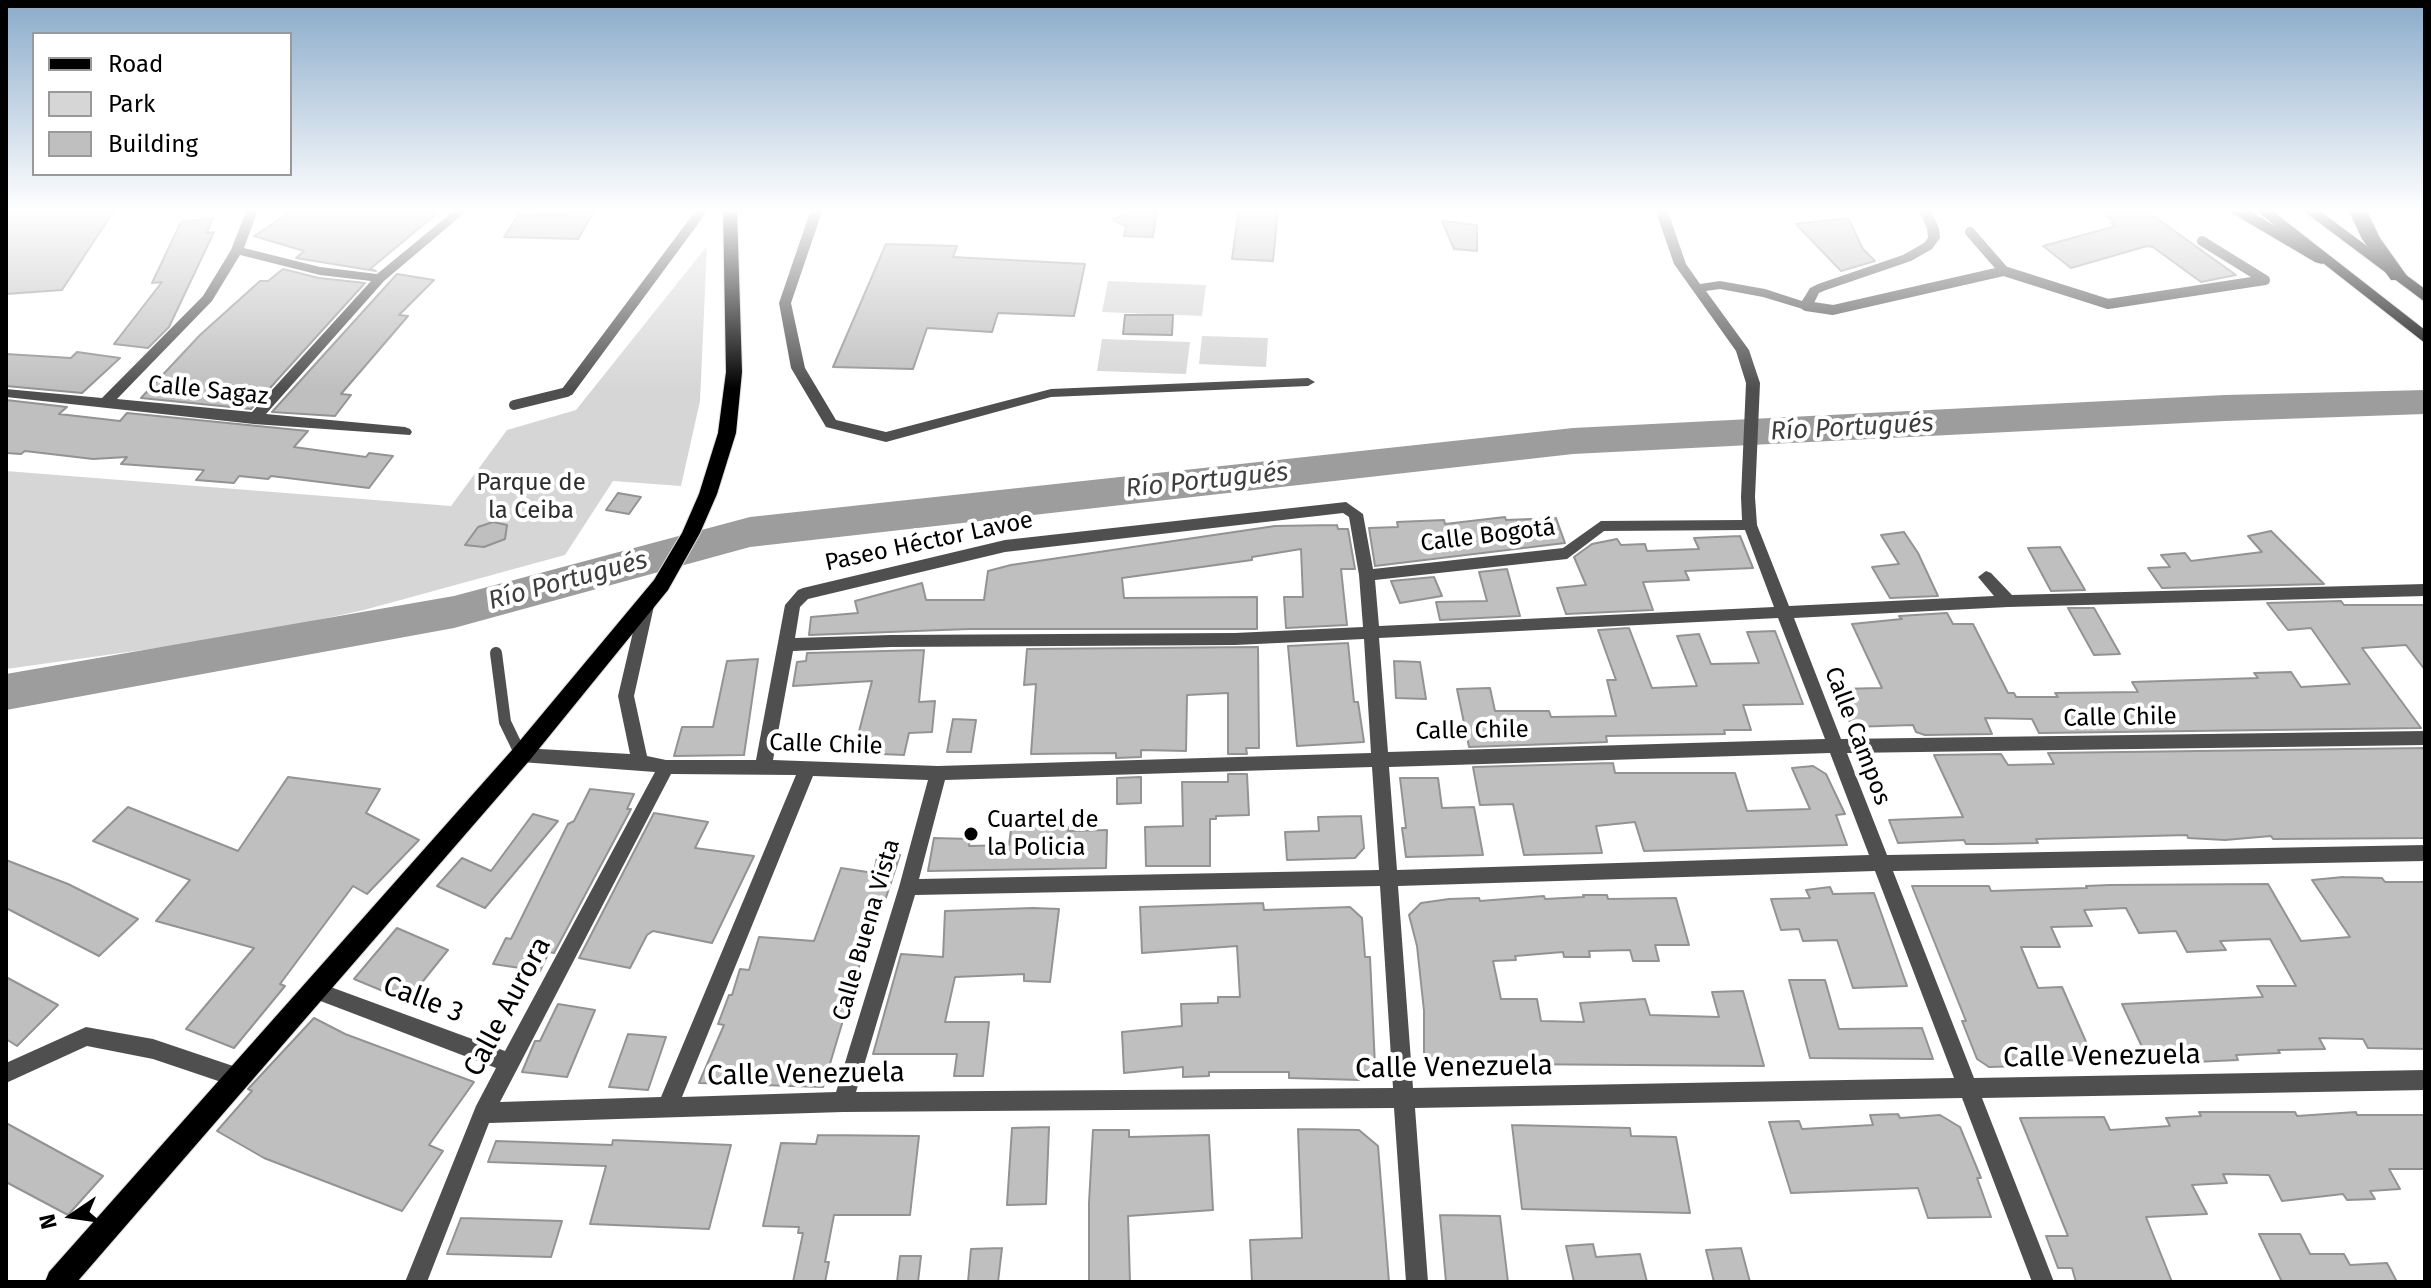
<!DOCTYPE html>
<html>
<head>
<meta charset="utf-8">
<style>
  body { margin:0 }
  #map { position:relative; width:2431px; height:1288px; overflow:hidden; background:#fff; font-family:"Fira Sans",sans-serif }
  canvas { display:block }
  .frame { position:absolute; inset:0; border:8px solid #000; pointer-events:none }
  .legend { position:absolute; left:32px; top:32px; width:260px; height:144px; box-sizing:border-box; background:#fff; border:2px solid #999; margin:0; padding:10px 14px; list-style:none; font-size:24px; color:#000 }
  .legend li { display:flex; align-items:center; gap:16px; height:40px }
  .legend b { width:40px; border:2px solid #999 }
  .north { position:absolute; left:32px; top:1176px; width:80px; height:80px; -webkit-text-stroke:6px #fff; paint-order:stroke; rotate:257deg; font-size:22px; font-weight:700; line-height:32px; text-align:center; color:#000 }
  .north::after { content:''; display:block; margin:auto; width:28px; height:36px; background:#000; clip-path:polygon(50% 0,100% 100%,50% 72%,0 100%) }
</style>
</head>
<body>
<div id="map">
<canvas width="2431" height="1288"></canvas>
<div class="frame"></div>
<ul class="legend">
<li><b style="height:10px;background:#000"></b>Road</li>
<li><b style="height:22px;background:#d6d6d6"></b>Park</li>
<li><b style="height:22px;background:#bfbfbf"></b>Building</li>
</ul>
<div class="north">N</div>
</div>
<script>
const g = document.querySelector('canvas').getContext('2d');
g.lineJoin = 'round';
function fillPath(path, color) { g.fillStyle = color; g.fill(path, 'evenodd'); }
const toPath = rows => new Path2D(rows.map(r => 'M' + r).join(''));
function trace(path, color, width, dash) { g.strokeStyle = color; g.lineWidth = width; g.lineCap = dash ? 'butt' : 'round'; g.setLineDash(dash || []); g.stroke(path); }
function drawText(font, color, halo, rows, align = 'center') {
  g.font = font + ' "Fira Sans",sans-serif'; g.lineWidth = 8; g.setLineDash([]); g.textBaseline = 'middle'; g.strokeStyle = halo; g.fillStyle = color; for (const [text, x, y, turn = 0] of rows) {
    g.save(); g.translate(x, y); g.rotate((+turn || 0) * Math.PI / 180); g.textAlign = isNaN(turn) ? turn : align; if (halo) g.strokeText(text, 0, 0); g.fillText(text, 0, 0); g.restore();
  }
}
fillPath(toPath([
  [707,246,700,401,681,486,613,481,565,555,364,610,243,636,6,669,6,471,451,506,507,430,576,410],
  [1108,281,1206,285,1202,316,1102,312],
  [1202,336,1268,338,1266,367,1199,364],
  [1102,339,1190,342,1186,374,1097,371]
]), '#d6d6d6');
fillPath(toPath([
  [2425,390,2425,414,2225,421,1573,454,750,547,454,628,6,710,6,674,454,596,750,517,1573,428,2225,395,2425,390]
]), '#9d9d9d');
const building = toPath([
  [6,209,115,209,62,290,6,294,6,209],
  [295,209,442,209,370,269,376,271,296,258,304,251,254,236,295,209],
  [1129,209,1157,209,1153,237,1124,236,1126,227,1112,219,1129,214,1129,209],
  [1239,209,1278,209,1273,261,1232,259,1239,209],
  [2097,209,2141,209,2148,212,2236,275,2201,282,2153,247,2147,246,2071,268,2043,246,2116,226,2111,223,2115,222,2097,209],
  [573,211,594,211,578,239,504,237,519,214,571,215,573,211],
  [213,218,207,233,214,232,169,327,148,348,114,344,162,282,152,283,181,222,213,218],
  [1848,218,1863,249,1875,261,1841,271,1796,224,1848,218],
  [1442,221,1477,225,1477,251,1454,249,1442,221],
  [886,244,957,246,953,257,1085,264,1074,316,998,313,992,332,927,328,913,369,833,367,886,244],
  [283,269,319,278,365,283,251,409,141,398,200,335,260,281,268,281,283,269],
  [397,274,434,280,399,315,408,316,341,394,351,395,335,416,272,412,397,274],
  [1125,315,1173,315,1172,335,1123,334,1125,315],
  [77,352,120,358,82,393,6,386,6,354,71,358,77,352],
  [6,400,67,407,59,414,120,421,127,413,308,431,294,447,366,457,369,453,393,456,369,488,271,476,268,479,239,476,234,483,196,480,204,470,121,464,127,457,93,459,25,451,21,454,6,453,6,400],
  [618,493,641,497,629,514,606,510,618,493],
  [1505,517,1506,520,1556,518,1565,543,1375,566,1369,528,1398,527,1397,522,1444,520,1445,524,1505,517],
  [493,522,507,525,505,539,484,547,465,545,478,527,493,522],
  [1337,525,1338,529,1348,529,1355,569,1341,569,1347,625,1286,628,1284,597,1303,597,1301,549,1252,557,1252,560,1122,578,1124,598,1257,597,1257,629,969,629,809,635,811,617,858,613,855,601,922,583,926,600,984,600,988,571,1011,565,1275,526,1337,525],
  [2271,531,2324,584,2162,588,2148,568,2170,567,2161,555,2185,553,2191,561,2262,552,2248,536,2271,531],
  [1904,532,1918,553,1938,596,1890,598,1872,567,1899,564,1881,535,1904,532],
  [1740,536,1753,568,1685,571,1689,580,1643,582,1653,610,1566,614,1557,588,1586,585,1574,557,1592,544,1617,539,1621,545,1645,544,1647,551,1699,549,1694,538,1740,536],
  [2060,547,2085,590,2051,591,2028,548,2060,547],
  [1507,569,1520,616,1440,620,1436,602,1487,601,1479,572,1507,569],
  [1434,577,1442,596,1400,603,1391,581,1434,577],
  [2341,601,2344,605,2425,605,2425,670,2406,645,2362,648,2421,728,2039,733,2032,719,1985,718,1992,734,1925,735,1916,732,1913,725,1852,727,1836,689,1882,688,1852,624,1902,619,1899,616,1947,613,1953,624,1973,624,2008,693,2014,693,2016,697,2058,697,2055,693,2138,692,2132,682,2258,678,2254,673,2291,672,2301,687,2350,684,2311,628,2288,630,2267,603,2341,601],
  [2068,608,2094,608,2120,654,2094,655,2068,608],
  [1629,628,1652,688,1697,686,1677,636,1699,634,1711,664,1759,663,1747,632,1775,631,1803,704,1743,705,1751,730,1724,730,1725,734,1606,736,1607,742,1469,747,1457,689,1490,688,1495,711,1549,711,1551,717,1616,716,1607,680,1616,680,1598,630,1629,628],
  [1348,643,1354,702,1358,702,1364,742,1297,746,1288,646,1348,643],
  [1258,647,1259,748,1246,748,1247,754,1228,754,1228,693,1187,695,1186,751,1141,750,1141,757,1116,758,1116,753,1031,754,1036,684,1024,685,1027,649,1258,647],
  [924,650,919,702,935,701,932,732,909,733,904,755,881,754,855,747,872,681,793,686,797,662,806,661,807,653,924,650],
  [758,659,744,755,674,756,682,727,713,727,727,661,758,659],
  [1394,661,1420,662,1426,699,1396,698,1394,661],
  [953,719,976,720,971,752,947,752,953,719],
  [2425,748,2425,838,2273,839,2271,836,2225,840,2188,838,2187,835,2036,839,2038,843,1993,844,1966,844,1964,840,1898,843,1889,820,1963,817,1934,755,2001,754,2008,765,2054,764,2048,753,2425,748],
  [1613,763,1615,773,1735,773,1747,811,1810,809,1792,768,1813,766,1826,774,1845,814,1836,815,1847,845,1644,851,1635,822,1596,826,1602,853,1524,855,1513,804,1480,805,1473,767,1613,763],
  [1228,774,1247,774,1249,815,1216,816,1216,819,1210,819,1210,866,1146,866,1145,827,1183,826,1182,782,1228,782,1228,774],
  [288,777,380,789,366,813,419,840,367,894,353,886,280,984,285,986,234,1048,186,1029,254,948,156,921,190,880,93,841,128,807,238,851,288,777],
  [1141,777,1141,803,1117,804,1117,778,1141,777],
  [1400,778,1438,778,1442,808,1474,807,1483,855,1406,857,1402,828,1406,828,1400,778],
  [590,789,634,794,627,809,631,809,554,953,549,952,540,971,493,964,506,938,511,939,568,824,574,821,590,789],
  [654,813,708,822,695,848,754,856,712,943,653,931,647,935,630,968,579,958,654,813],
  [533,814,558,821,485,908,437,886,462,858,491,871,533,814],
  [1361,816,1364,848,1355,858,1287,860,1285,832,1319,831,1318,817,1361,816],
  [1068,827,1068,831,1107,830,1106,868,928,871,934,838,970,839,969,846,1009,845,1011,829,1068,827],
  [878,852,900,855,876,928,871,927,823,1087,699,1083,724,1025,718,1024,729,995,732,995,740,969,749,970,759,937,814,941,841,868,874,873,878,852],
  [6,860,68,884,138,919,99,956,6,908,6,860],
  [2343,877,2382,878,2385,882,2425,882,2425,1049,2368,1048,2363,1039,2319,1038,2325,1049,2278,1050,2280,1053,2236,1055,2238,1060,2150,1064,2122,1004,2263,997,2257,986,2296,986,2270,939,2220,941,2226,950,2187,952,2176,931,2139,933,2126,908,2084,910,2092,926,2051,927,2060,947,2021,947,2038,988,2062,987,2094,1060,2024,1061,2026,1066,1989,1067,1977,1059,1962,1021,1966,1021,1912,886,1989,886,1991,891,2087,888,2086,886,2110,885,2268,884,2301,941,2350,937,2312,880,2343,877],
  [1830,887,1833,894,1874,893,1907,986,1853,988,1837,940,1803,941,1799,929,1781,930,1771,899,1810,898,1806,890,1830,887],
  [1583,895,1607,895,1608,899,1676,898,1689,945,1655,945,1659,961,1633,961,1630,950,1589,951,1590,957,1564,957,1563,952,1515,956,1516,960,1493,961,1501,999,1537,999,1541,1021,1584,1022,1580,1003,1645,999,1650,1015,1719,1017,1712,992,1743,991,1764,1066,1501,1064,1502,1070,1436,1070,1424,1055,1424,1011,1417,946,1409,915,1421,903,1449,899,1479,898,1480,901,1544,896,1545,899,1584,897,1583,895],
  [1263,903,1264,910,1350,907,1362,918,1365,957,1370,957,1375,1066,1360,1080,1289,1078,1289,1072,1209,1072,1209,1076,1183,1077,1183,1067,1124,1073,1122,1032,1182,1026,1181,1004,1218,1003,1218,997,1240,997,1237,946,1142,953,1140,907,1263,903],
  [1033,908,1059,909,1050,982,1024,981,1024,974,955,977,945,1022,989,1022,983,1076,954,1076,957,1054,873,1054,901,954,943,957,945,911,1033,908],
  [397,928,448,950,407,1001,354,979,397,928],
  [6,977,58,1005,17,1046,6,1039,6,977],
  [1789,980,1825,980,1839,1029,1922,1028,1933,1059,1810,1058,1789,980],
  [558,1004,595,1010,567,1077,522,1072,535,1041,540,1041,558,1004],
  [314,1018,345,1034,474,1082,429,1145,443,1151,402,1211,264,1158,217,1131,252,1091,248,1089,314,1018],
  [628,1034,666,1037,648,1090,609,1087,628,1034],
  [2199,1112,2295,1112,2297,1116,2356,1112,2357,1115,2425,1115,2425,1169,2389,1169,2400,1189,2370,1191,2375,1199,2347,1200,2343,1194,2282,1201,2269,1175,2223,1174,2227,1183,2192,1185,2207,1214,2146,1217,2172,1282,2076,1282,2072,1268,2058,1268,2046,1236,2068,1236,2020,1118,2104,1117,2110,1130,2170,1126,2166,1118,2201,1116,2199,1112],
  [1898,1114,1900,1118,1940,1115,1960,1127,1981,1178,1977,1178,1991,1217,1928,1218,1918,1188,1791,1193,1769,1122,1799,1121,1802,1129,1873,1125,1870,1115,1898,1114],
  [6,1123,103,1176,68,1215,6,1182,6,1123],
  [1512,1125,1630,1128,1631,1136,1676,1137,1690,1213,1522,1209,1512,1125],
  [1049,1127,1046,1204,1007,1205,1012,1128,1049,1127],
  [1298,1129,1359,1130,1378,1146,1389,1282,1252,1282,1250,1240,1302,1238,1298,1129],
  [1093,1130,1129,1130,1129,1137,1209,1135,1213,1210,1128,1216,1130,1282,1089,1282,1089,1203,1093,1130],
  [818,1135,919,1136,910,1215,834,1215,825,1262,829,1262,825,1282,793,1282,803,1233,798,1233,799,1227,763,1226,781,1143,816,1144,818,1135],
  [613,1140,731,1145,709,1229,590,1224,606,1166,488,1162,496,1141,612,1145,613,1140],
  [1440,1215,1500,1216,1508,1282,1446,1282,1440,1215],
  [461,1218,562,1221,551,1257,447,1254,461,1218],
  [2259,1234,2300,1234,2310,1254,2344,1254,2350,1265,2387,1263,2397,1282,2282,1282,2259,1234],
  [1593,1244,1596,1257,1640,1254,1647,1282,1574,1282,1566,1246,1593,1244],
  [1002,1248,998,1282,968,1282,971,1249,1002,1248],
  [1741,1248,1750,1282,1714,1282,1706,1250,1741,1248],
  [900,1256,921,1256,918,1282,897,1282,900,1256]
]);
fillPath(building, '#bfbfbf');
trace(building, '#939393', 2);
const primary = toPath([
  [723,209,737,209,742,372,736,433,717,494,700,533,668,590,529,761,77,1282,45,1282,49,1272,513,749,654,580,682,533,699,494,718,433,726,372,723,209],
  [2254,209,2270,209,2425,330,2425,343,2254,209],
  [2301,209,2317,209,2425,289,2425,302,2301,209]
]);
const highway = toPath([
  [2225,209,2246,209,2331,258,2322,264,2315,262,2225,209],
  [2348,209,2366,209,2380,238,2407,276,2405,280,2391,280,2362,239,2348,209]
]);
trace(primary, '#dbdbdb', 2);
trace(highway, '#dbdbdb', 2);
trace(toPath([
  [1970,232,2004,271,2108,304,2265,280],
  [2202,241,2265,280],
  [1806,306,1833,310,2004,271],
  [514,405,567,392]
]), '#4f4f4f', 10);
trace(toPath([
  [496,653,505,722,521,755]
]), '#4f4f4f', 12);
fillPath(toPath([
  [247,209,258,210,244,248,320,267,377,274,456,209,469,209,384,281,266,414,405,427,410,429,412,432,410,435,254,424,6,397,6,389,102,398,203,296,231,250,247,209],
  [240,255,320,275,371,281,252,412,117,399,212,301,240,255],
  [697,209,709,209,572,395,562,395,562,389,697,209],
  [811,209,823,209,791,303,805,368,836,420,886,432,1051,389,1308,378,1315,382,1308,386,1051,397,886,442,826,427,791,368,779,303,811,209],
  [1655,209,1667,209,1686,264,1700,284,1720,281,1765,289,1802,301,1810,288,1818,284,1903,255,1924,243,1928,238,1927,228,1918,209,1930,209,1939,228,1940,238,1932,249,1911,261,1826,290,1819,293,1811,309,1806,310,1763,297,1720,289,1706,291,1749,350,1760,383,1755,497,1757,525,1789,606,1994,596,1978,577,1986,571,1991,573,2012,595,2425,584,2425,596,2008,607,1794,618,1841,739,2425,731,2425,745,1847,753,1887,855,2425,845,2425,861,1893,871,1974,1078,2425,1070,2425,1090,1982,1098,2054,1282,2032,1282,1962,1098,1415,1108,1428,1282,1406,1282,1394,1108,843,1112,489,1123,427,1282,405,1282,476,1106,496,1068,310,997,307,991,310,985,317,982,505,1051,655,772,521,762,515,760,512,755,515,750,521,748,630,754,618,696,640,602,652,602,654,606,634,696,647,756,666,760,756,760,785,605,798,590,803,588,1005,540,1346,502,1363,514,1373,569,1563,548,1601,521,1742,520,1741,497,1746,383,1736,351,1674,264,1655,209],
  [1343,513,1349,517,1359,575,1363,627,1235,633,891,635,795,638,800,607,808,599,1005,552,1343,513],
  [1745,530,1774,607,1379,626,1375,580,1567,559,1604,531,1745,530],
  [1778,618,1825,739,1388,752,1379,638,1778,618],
  [1364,639,1371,753,938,766,773,760,793,651,891,647,1235,645,1364,639],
  [1830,753,1869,855,1397,870,1389,767,1830,753],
  [1372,767,1379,870,919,879,945,780,1372,767],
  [671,774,796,775,661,1097,500,1102,671,774],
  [813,776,928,780,899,887,836,1092,682,1097,813,776],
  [1875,871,1954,1078,1413,1088,1398,886,1875,871],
  [1380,886,1393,1088,856,1092,915,895,1380,886],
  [86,1027,153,1039,239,1068,246,1071,249,1078,246,1085,239,1088,153,1059,87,1046,6,1083,6,1063,86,1027]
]), '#4f4f4f');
fillPath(primary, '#000');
fillPath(highway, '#000');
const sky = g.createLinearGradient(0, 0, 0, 389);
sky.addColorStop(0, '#8aabca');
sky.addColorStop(0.54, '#fff');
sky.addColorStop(1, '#ffffff00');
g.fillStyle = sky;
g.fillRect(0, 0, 2431, 389);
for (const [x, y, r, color] of [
  [971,834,8,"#000"]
]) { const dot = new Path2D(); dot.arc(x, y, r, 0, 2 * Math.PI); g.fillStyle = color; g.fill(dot); trace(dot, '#fff', 3); }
drawText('24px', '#000', '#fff', [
  ["Calle Sagaz",208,391,6],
  ["Calle Bogotá",1488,536,-7],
  ["Paseo Héctor Lavoe",929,542,-12],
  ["Calle Chile",2120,718,-1],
  ["Calle Chile",1472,731,-1],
  ["Calle Campos",1857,736,69],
  ["Calle Chile",826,745,2],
  ["Calle Buena Vista",867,930,-74]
]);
drawText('24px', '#2d2d2d', '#fff', [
  ["Parque de",531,483],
  ["la Ceiba",531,511]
]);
drawText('24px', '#000', '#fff', [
  ["Cuartel de",987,820],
  ["la Policia",987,848]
], 'left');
drawText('italic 26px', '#3e3e3e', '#fff', [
  ["Río Portugués",1852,428,-3],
  ["Río Portugués",1207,481,-6],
  ["Río Portugués",568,581,-15]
]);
drawText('28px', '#000', '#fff', [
  ["Calle 3",423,1000,21],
  ["Calle Aurora",508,1007,-62],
  ["Calle Venezuela",2102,1057,-1],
  ["Calle Venezuela",1454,1068,-1],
  ["Calle Venezuela",806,1075,-1]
]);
</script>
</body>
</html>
